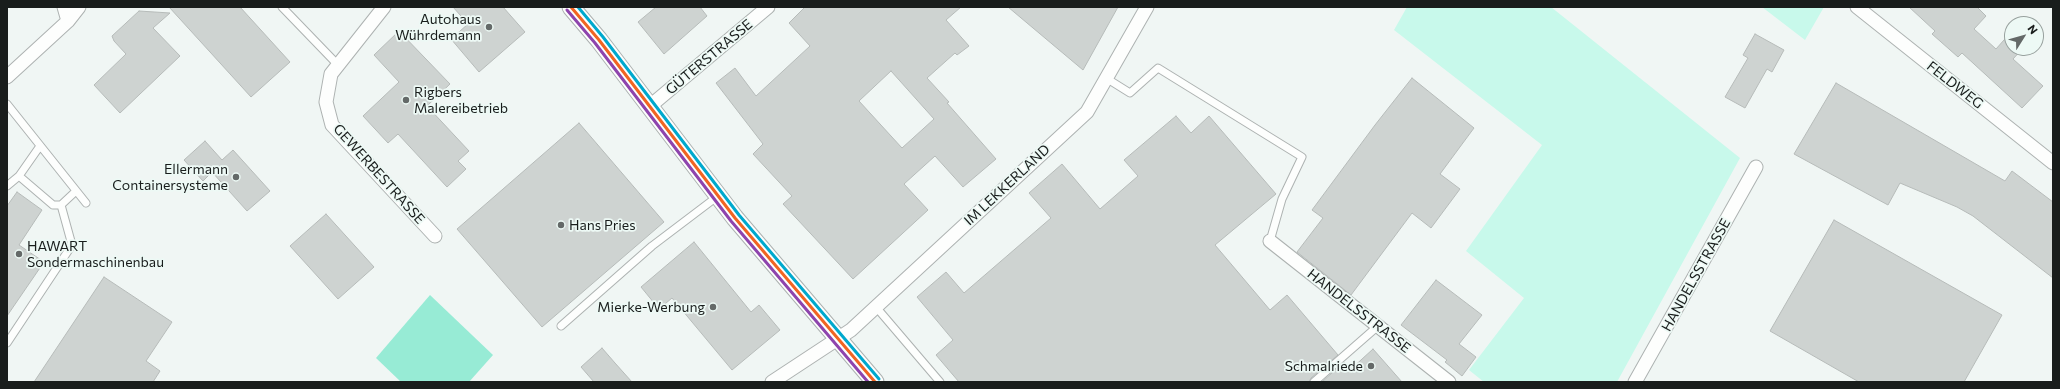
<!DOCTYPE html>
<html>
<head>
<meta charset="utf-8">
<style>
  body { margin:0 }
  #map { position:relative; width:2060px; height:389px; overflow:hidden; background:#f0f6f4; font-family:Commissioner,sans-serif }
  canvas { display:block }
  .frame { position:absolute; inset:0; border:8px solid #191d1c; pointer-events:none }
  .north { position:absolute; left:2004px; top:16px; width:40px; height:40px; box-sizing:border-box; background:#edf9f5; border:1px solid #98a19e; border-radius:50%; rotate:53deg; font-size:11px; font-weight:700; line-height:16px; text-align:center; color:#191d1c }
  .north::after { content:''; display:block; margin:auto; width:14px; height:18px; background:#646968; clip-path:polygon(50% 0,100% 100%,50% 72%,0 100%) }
</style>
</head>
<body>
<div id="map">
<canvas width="2060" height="389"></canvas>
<div class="frame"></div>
<div class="north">N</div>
</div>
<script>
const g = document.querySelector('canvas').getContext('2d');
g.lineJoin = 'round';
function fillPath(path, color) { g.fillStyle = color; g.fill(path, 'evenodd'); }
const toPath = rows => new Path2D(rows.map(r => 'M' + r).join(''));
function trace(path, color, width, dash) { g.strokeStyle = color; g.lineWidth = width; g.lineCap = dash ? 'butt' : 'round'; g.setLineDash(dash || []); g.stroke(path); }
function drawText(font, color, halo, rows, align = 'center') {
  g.font = font + ' Commissioner,sans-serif'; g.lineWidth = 3.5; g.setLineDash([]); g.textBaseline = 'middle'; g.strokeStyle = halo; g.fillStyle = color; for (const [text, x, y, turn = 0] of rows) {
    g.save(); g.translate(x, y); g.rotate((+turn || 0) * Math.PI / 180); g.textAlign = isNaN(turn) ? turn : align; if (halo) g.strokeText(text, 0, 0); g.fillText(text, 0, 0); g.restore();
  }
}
fillPath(toPath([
  [1407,7,1551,7,1740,158,1617,382,1484,382,1469,370,1524,298,1466,251,1542,145,1394,30],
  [1762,7,1824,7,1805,40]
]), '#c8f9eb');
fillPath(toPath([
  [430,295,493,355,469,382,401,382,376,358]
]), '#97ebd5');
const building = toPath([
  [169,7,240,7,290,62,251,97,169,7],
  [453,7,503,7,525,32,479,72,451,39,468,24,453,7],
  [656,7,700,7,707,16,664,54,638,22,656,7],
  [805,7,961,7,946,20,969,46,957,55,955,53,927,78,949,102,947,103,996,159,963,187,935,156,904,184,928,210,853,279,783,204,792,196,753,154,763,144,716,83,735,68,756,96,810,46,789,23,805,7],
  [891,71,934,119,902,148,859,101,891,71],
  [1008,7,1118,7,1083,70,1008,7],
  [1909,7,1977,7,1986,16,1974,29,1996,49,2012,31,2012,48,2023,48,2013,59,2043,86,2022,108,1962,53,1958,57,1932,34,1935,31,1909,7],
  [139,11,170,13,153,28,180,56,120,113,94,85,126,54,114,41,112,36,139,11],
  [399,31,450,84,427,106,469,151,458,161,466,169,447,187,398,134,388,143,363,116,399,82,374,55,399,31],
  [1755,34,1784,50,1772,72,1767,69,1745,108,1725,97,1748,58,1743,55,1755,34],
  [1412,78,1474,128,1440,174,1460,189,1431,228,1412,213,1351,295,1297,252,1323,218,1312,210,1375,125,1412,78],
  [1836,83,2005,181,2012,171,2053,202,2053,278,1973,216,1957,207,1900,183,1888,205,1794,154,1836,83],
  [1176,116,1191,133,1209,116,1276,194,1215,245,1270,310,1287,295,1338,355,1311,378,1309,382,959,382,936,355,953,340,917,297,946,272,964,293,1051,218,1029,193,1062,164,1100,209,1138,176,1124,160,1176,116],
  [579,123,664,222,542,327,457,229,579,123],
  [205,141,222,160,233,150,270,191,247,211,212,172,203,181,184,160,205,141],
  [17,192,42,210,19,245,44,262,7,316,7,206,17,192],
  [326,214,374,267,338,299,290,246,326,214],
  [1834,220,2002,315,1964,382,1859,382,1770,331,1834,220],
  [694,242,751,312,759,305,780,330,732,370,672,298,659,309,641,287,694,242],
  [104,277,172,322,146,361,160,371,153,382,34,382,104,277],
  [1436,280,1482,315,1459,344,1476,357,1462,376,1445,362,1447,360,1401,325,1436,280],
  [602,348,615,363,632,382,594,382,581,367,602,348],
  [1373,349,1402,382,1322,382,1344,362,1350,370,1373,349]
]);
fillPath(building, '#ced3d1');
trace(building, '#b6bbb9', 1);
const service = toPath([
  [282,7,338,65],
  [1106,78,1130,93,1158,68,1302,157,1282,199,1270,241],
  [7,104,86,203],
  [19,176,53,205,61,205,76,191],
  [7,186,19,176,40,146],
  [876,307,940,382],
  [561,326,652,246,718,196],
  [7,343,72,245,61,205],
  [1314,382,1378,326]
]);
const minor = toPath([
  [64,7,68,21],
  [384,7,331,74,326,102,332,125,435,236],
  [1857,7,2053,163],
  [7,77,68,21,79,7],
  [649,107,768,7],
  [1270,241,1449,382],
  [772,382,851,330,1087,112,1147,7],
  [1635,382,1756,167]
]);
const tertiary = toPath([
  [571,7,599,40,735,218,875,382]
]);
trace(service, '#adb2b1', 9);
trace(minor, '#adb2b1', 15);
trace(tertiary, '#adb2b1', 19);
trace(service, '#fdfefd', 7);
trace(minor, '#fdfefd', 13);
trace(tertiary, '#fdfefd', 17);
trace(toPath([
  [571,7,599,40,735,218,875,382]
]), '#f26522', 3);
trace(toPath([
  [567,10,595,43,731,221,868,382]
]), '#8e44ad', 3);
trace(toPath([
  [578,7,603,37,739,215,879,379]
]), '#00a9ce', 3);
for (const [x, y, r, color] of [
  [489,27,4,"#646968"],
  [406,100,4,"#646968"],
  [236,177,4,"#646968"],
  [561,225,4,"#646968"],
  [19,254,4,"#646968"],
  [713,307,4,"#646968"],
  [1371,366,4,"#646968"]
]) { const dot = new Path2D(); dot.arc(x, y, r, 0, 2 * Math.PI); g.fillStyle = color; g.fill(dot); trace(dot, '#edf9f5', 1.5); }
drawText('14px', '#191d1c', '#edf9f5', [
  ["Autohaus",481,19],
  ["Wührdemann",481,35],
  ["Rigbers",414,92,"left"],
  ["Malereibetrieb",414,108,"left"],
  ["Ellermann",228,169],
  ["Containersysteme",228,185],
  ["Hans Pries",569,225,"left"],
  ["HAWART",27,246,"left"],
  ["Sondermaschinenbau",27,262,"left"],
  ["Mierke-Werbung",705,307],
  ["Schmalriede",1363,366]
], 'right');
drawText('14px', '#191d1c', '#edf9f5', [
  ["GÜTERSTRASSE",709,57,-40],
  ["FELDWEG",1955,85,38],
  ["GEWERBESTRASSE",379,174,48],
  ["IM LEKKERLAND",1007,185,-43],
  ["HANDELSSTRASSE",1696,275,-61],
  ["HANDELSSTRASSE",1359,311,38]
]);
</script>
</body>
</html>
